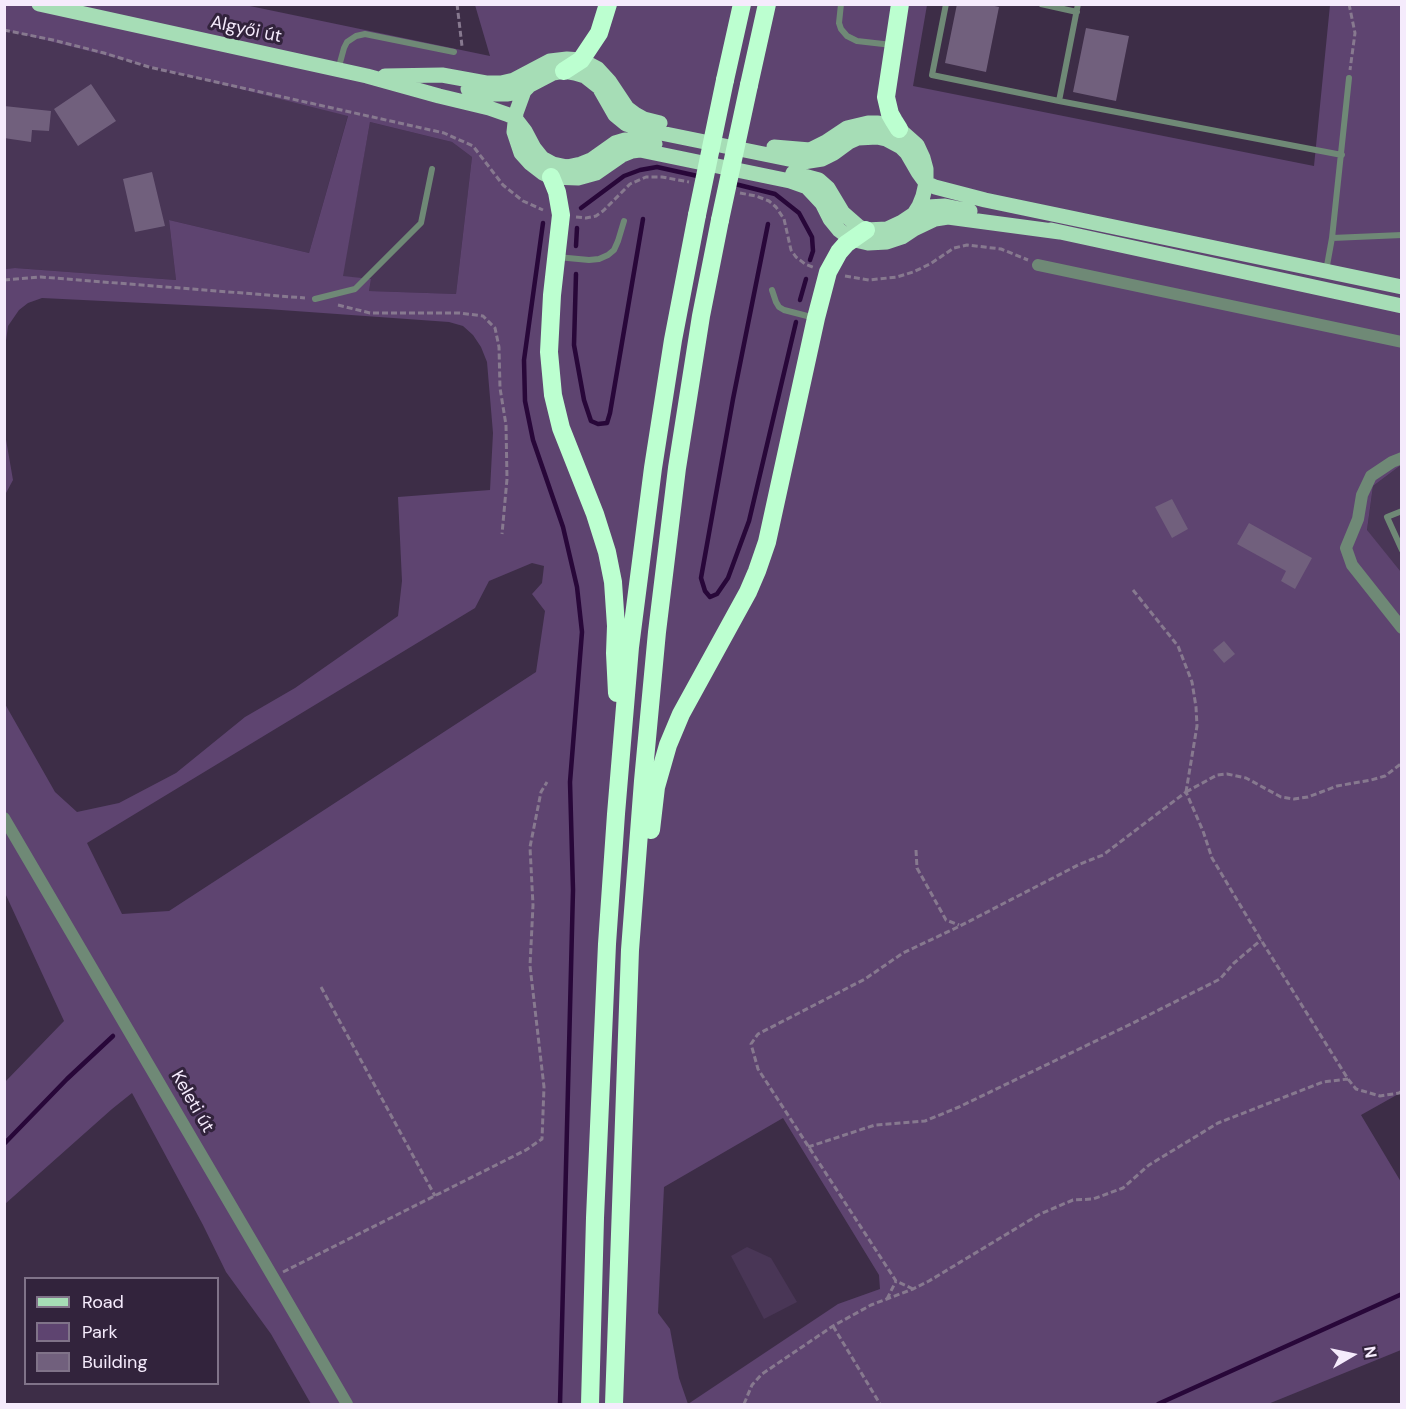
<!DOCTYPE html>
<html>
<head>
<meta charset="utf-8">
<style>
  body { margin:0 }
  #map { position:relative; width:1406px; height:1409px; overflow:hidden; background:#3d2d47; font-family:"DM Sans",sans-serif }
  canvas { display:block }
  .frame { position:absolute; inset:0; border:6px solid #f5ebfc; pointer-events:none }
  .legend { position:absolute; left:24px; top:1277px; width:195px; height:108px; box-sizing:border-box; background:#32233c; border:2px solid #807389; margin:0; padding:8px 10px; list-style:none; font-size:18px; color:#f5ebfc }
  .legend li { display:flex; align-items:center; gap:12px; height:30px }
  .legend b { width:30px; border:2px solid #807389 }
  .north { position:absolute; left:1322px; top:1325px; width:60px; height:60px; -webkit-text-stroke:4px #32233c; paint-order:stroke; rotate:81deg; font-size:16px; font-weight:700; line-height:24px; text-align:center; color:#f5ebfc }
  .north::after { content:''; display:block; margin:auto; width:21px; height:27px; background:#f5ebfc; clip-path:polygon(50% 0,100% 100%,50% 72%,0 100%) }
</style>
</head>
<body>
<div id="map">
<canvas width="1406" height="1409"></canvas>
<div class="frame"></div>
<ul class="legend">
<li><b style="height:8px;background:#a6ddb6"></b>Road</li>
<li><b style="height:16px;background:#5e4470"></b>Park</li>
<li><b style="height:16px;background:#71607d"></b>Building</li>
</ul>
<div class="north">N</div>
</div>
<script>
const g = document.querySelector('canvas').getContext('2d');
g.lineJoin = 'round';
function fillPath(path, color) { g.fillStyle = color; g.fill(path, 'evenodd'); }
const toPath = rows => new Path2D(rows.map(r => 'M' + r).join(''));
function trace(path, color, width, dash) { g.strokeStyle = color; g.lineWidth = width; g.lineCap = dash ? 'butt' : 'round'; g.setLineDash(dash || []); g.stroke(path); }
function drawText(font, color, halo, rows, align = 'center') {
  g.font = font + ' "DM Sans",sans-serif'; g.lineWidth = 6; g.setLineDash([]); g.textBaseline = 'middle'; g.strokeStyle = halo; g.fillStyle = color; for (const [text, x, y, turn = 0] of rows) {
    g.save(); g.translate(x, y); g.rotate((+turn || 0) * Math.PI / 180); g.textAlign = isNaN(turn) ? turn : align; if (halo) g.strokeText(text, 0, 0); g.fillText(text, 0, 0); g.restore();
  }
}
fillPath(toPath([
  [5,30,348,115,309,253,169,220,176,280,15,268,5,269],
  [370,122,452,142,472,157,456,294,369,291,371,279,342,277],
  [1401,465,1401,572,1367,531,1373,486],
  [747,1247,771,1258,797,1302,764,1319,731,1256]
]), '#493656');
fillPath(toPath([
  [5,5,245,5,490,56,475,5,927,5,913,86,1314,166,1330,5,1401,5,1401,465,1373,486,1367,530,1401,572,1402,1092,1361,1115,1401,1182,1401,1350,1268,1404,311,1404,271,1334,226,1272,203,1225,132,1093,112,1109,5,1204,5,1082,64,1021,5,893,5,704,55,792,77,812,119,803,176,773,245,717,295,688,398,616,402,581,398,497,490,490,493,433,487,362,481,347,473,335,463,326,449,322,267,309,42,298,28,303,19,310,8,326,5,348,5,269,15,268,176,280,169,220,309,253,348,116,5,30],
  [370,122,452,142,472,157,456,294,369,291,371,279,343,276],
  [532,563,544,566,542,583,532,594,545,611,536,672,169,911,122,914,87,843,475,608,489,581],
  [783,1118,879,1275,880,1289,838,1304,688,1404,679,1378,670,1329,658,1313,664,1187],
  [4,428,13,480,6,493,5,493]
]), '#5e4470');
trace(toPath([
  [731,183,775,194,799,213,812,237,813,251,810,260],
  [581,208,624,176,640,170,657,167,702,177],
  [543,223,524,360,525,401,533,440,563,527,577,587,582,632,570,782,573,890,560,1404],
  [768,224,733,399,701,578,705,591,710,597,717,594,728,578,749,521,796,322],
  [576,246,577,228],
  [576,274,574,345,584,400,591,421,598,424,607,423,610,413,643,219],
  [800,300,806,279],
  [4,1144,67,1079,113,1036],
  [1158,1404,1402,1294]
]), '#280739', 4.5);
fillPath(toPath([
  [957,4,986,4,999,7,986,72,945,63],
  [1086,28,1129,36,1116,101,1073,92],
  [91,84,116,121,78,146,54,109],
  [4,106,51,111,49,131,32,130,31,142,4,138],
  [152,172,165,226,135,232,123,179],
  [1172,499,1188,529,1172,538,1155,507],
  [1249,523,1312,558,1295,589,1281,581,1286,571,1237,544],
  [1224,641,1235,654,1224,663,1213,650]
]), '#71607d');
trace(toPath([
  [457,4,462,46],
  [1349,4,1355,33,1350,70],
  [4,30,53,40,104,53,149,67,444,133,473,146,503,185,523,201,543,210],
  [740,193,756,196,769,201,776,207,784,219,791,250,796,257,805,264,815,268],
  [576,217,586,218,596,216,603,211,630,184,646,177,662,177,689,182],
  [845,276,869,280,897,277,913,272,930,264,954,248,967,245,1001,249,1028,260],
  [4,280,41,277,305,298],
  [338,305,370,313,460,313,483,316,495,328,499,347,500,388,506,425,507,479,502,534],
  [4,359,5,359],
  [1133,590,1178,646,1192,682,1196,707,1197,726,1186,792],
  [1186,792,1217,775,1227,774,1246,778,1281,797,1294,799,1308,797,1337,786,1371,780,1385,776,1402,763],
  [916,850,917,868,946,920,959,925],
  [321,987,435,1196],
  [808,1147,875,1125,925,1121,959,1107,1133,1023,1220,979,1234,963,1261,940],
  [283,1272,526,1150,542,1139,544,1087,530,966,533,905,530,847,541,792,547,782],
  [913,1289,896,1281,758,1069,751,1044,758,1034,865,979,903,953,960,926,1080,864,1103,855,1186,792,1203,831,1212,858,1261,940,1348,1079,1356,1089,1380,1096,1399,1093,1402,1091],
  [887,1299,896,1281],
  [833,1326,880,1404],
  [744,1404,752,1385,762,1374,833,1326,871,1305,913,1289,929,1281,1040,1214,1073,1200,1093,1199,1123,1188,1149,1165,1218,1123,1323,1082,1348,1079]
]), '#87798f', 3, [6, 3]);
trace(toPath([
  [841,4,839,23,841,29,847,36,857,41,892,45],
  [946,4,932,75,1059,101,1342,155],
  [1041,4,1077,12],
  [338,70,344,48,347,42,356,36,365,34,454,52],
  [1059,101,1078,4],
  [1332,238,1402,235],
  [557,257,589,260,599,259,608,255,614,250,618,241,624,221],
  [1326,271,1332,238,1349,78],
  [772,290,776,302,779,307,784,310,815,318],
  [315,299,355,289,421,223,432,169],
  [1402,511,1387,517,1402,550]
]), '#6f8976', 6);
trace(toPath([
  [1038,265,1402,342],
  [1402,458,1392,462,1371,476,1362,495,1358,519,1346,548,1352,565,1402,628],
  [4,818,273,1277,347,1404]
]), '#6f8976', 12);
trace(toPath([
  [39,4,367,76,439,96,489,108,509,115,515,118,525,131,534,148,542,158,553,164,567,167,581,164,591,160,615,143,625,140,636,140,655,144],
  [385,76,442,75,486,83,501,83,514,80,550,61,567,59,581,60,598,69,609,81,627,108,635,114,644,119,660,123],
  [468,89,493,94,508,94,524,91],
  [774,147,810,150,826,142,847,128,868,123,878,123,899,129,917,145,923,158,926,169,926,183,923,196,919,206,914,214],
  [793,173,819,180,828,188,843,213,859,227,866,230,887,229,902,222,914,214,928,207,945,206,970,211],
  [1051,230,1402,306],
  [1060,232,948,217,935,219,914,229,902,237,887,242,868,243,851,239,839,230,830,219,822,203,807,187,790,181,640,150,632,151,622,155,596,173,578,178,551,177,543,173,530,163,521,153,514,132,516,113,524,91,530,85,553,73,564,71,575,73,585,76,599,87,615,115,626,124,651,131,803,162,822,159,834,153,849,142,858,138,877,137,886,139,901,147,907,153,918,172,926,183,935,187,985,200,1402,287]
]), '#a6ddb6', 15);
trace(toPath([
  [564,71,581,60,599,33,608,4],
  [725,80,742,4],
  [749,85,767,4],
  [899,129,894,121,890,114,886,97,900,4],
  [551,177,557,192,561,215,552,295,549,352,553,395,561,428,595,514,607,552,613,582,616,626,615,653,617,693],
  [651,830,656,787,668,745,681,714,748,592,757,571,767,542,816,318,828,272,839,252,846,244,866,230],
  [590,1404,595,1218,607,944,616,814,630,647,653,468,673,340,697,215],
  [614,1404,630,950,643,781,657,632,677,468,701,316,720,220]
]), '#bcffd0', 18);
trace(toPath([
  [697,215,725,80],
  [720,220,749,85]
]), '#bcffd0', 18);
drawText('18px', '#f5ebfc', '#32233c', [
  ["Algyői út",246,30,12],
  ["Keleti út",192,1102,60]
]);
</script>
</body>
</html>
